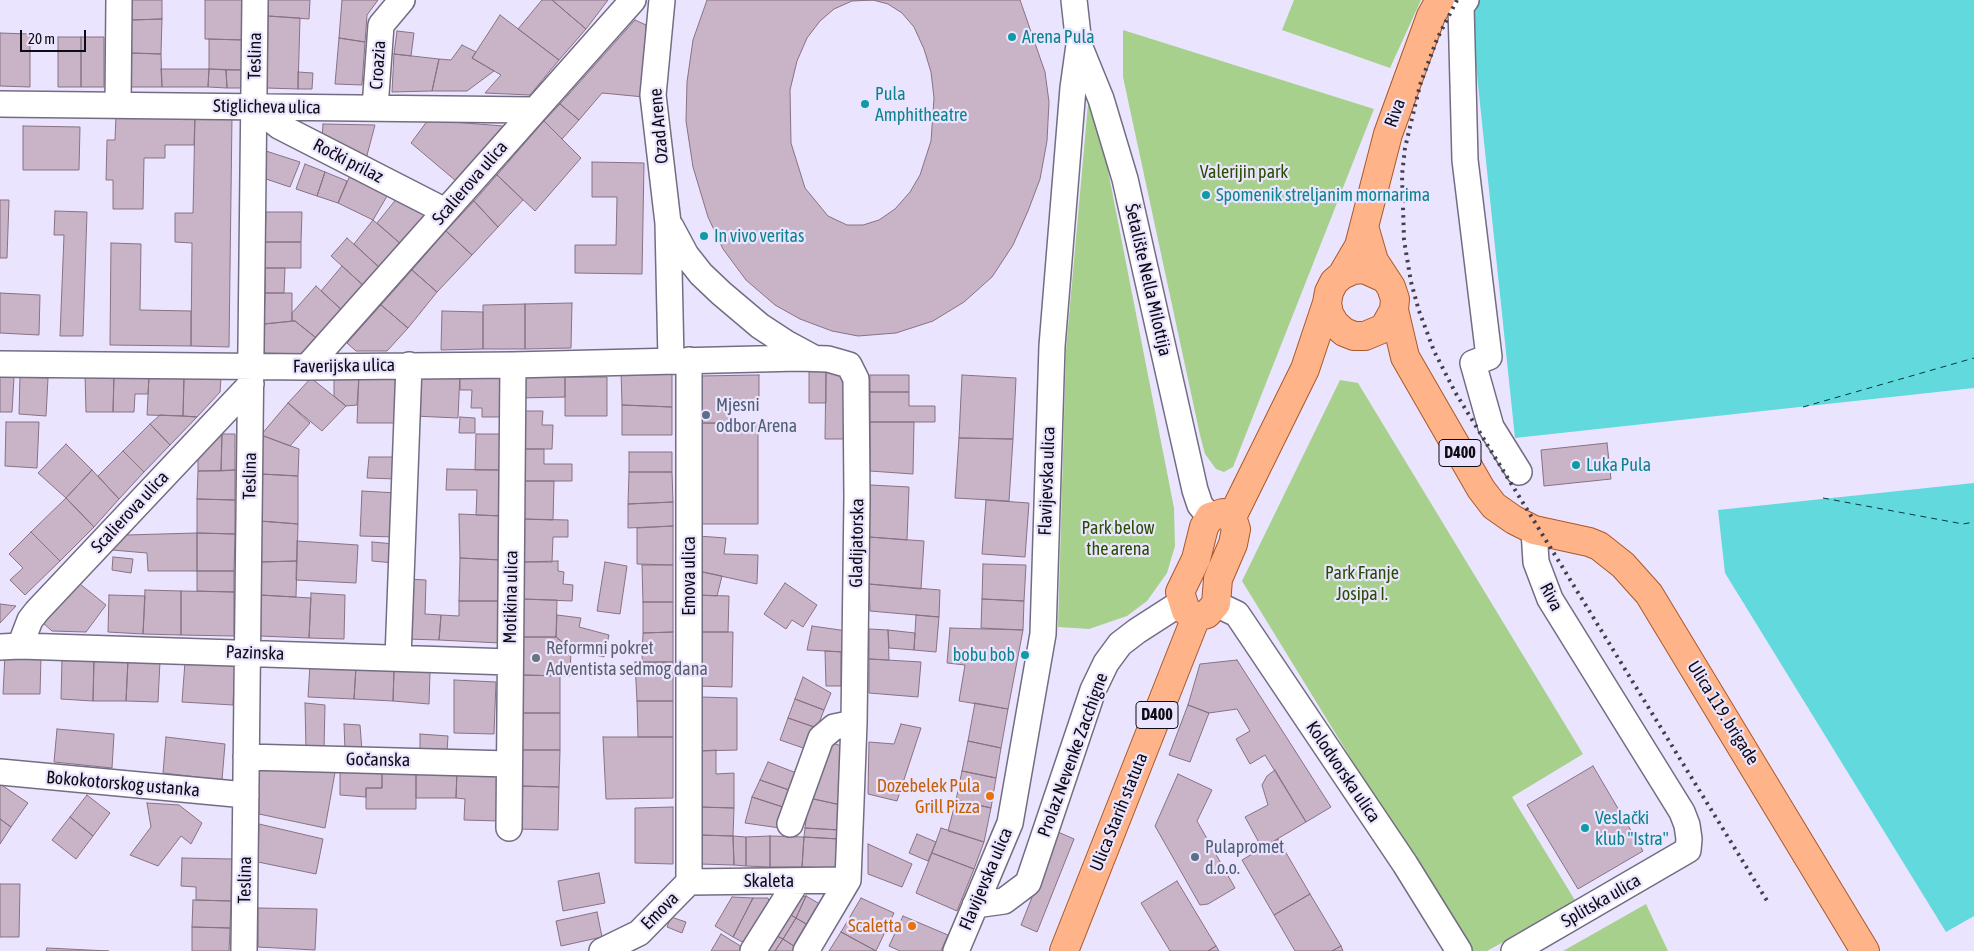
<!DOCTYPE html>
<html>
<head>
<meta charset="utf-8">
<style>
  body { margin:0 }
  #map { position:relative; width:1974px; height:951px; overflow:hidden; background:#ebe4fe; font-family:"Asap Condensed",sans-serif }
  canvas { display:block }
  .scale { position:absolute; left:20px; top:30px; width:66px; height:22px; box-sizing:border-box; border:2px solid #0d0b13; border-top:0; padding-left:6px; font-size:15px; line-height:18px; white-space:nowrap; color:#0d0b13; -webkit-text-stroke:4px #ebe4fe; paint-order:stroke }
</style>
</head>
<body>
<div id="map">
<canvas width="1974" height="951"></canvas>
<div class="scale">20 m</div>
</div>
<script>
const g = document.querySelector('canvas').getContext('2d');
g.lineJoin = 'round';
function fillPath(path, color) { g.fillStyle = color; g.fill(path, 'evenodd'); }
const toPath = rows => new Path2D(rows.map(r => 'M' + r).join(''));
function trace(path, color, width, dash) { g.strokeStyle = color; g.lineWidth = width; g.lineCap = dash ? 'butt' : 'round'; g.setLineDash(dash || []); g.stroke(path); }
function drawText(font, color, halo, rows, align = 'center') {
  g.font = font + ' "Asap Condensed",sans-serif'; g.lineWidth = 4.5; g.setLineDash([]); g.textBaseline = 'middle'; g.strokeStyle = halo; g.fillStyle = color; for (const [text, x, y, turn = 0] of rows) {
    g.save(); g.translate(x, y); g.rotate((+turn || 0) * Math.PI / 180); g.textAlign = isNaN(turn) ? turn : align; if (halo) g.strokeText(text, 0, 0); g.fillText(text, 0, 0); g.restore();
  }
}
fillPath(toPath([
  [1294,0,1421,0,1390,68,1282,30],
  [1123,30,1374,109,1233,467,1224,472,1216,469,1205,454,1200,435,1123,77],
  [1094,99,1174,508,1175,546,1167,573,1147,601,1127,616,1089,629,1058,627,1066,350,1088,104],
  [1340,380,1358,383,1583,754,1512,797,1576,902,1487,951,1469,951,1242,581],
  [1646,904,1668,951,1563,951]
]), '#a7d08d');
fillPath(toPath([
  [1479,0,1974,0,1974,388,1515,438,1470,8],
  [1974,483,1974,916,1946,932,1725,573,1718,510]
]), '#61d9dd');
trace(toPath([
  [1803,407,1974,358],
  [1823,498,1963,524,1974,522]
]), '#003b3d', 1, [6, 5]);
const building = toPath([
  [131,0,162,0,162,19,131,20,131,0],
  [205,0,244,0,244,40,205,39,205,0],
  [268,0,310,0,309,19,268,16,268,0],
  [342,0,378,0,367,15,365,42,339,38,342,0],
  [542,0,552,0,586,29,559,60,518,29,542,0],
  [552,0,608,0,586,29,552,0],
  [707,0,1020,0,1045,72,1049,102,1047,141,1040,179,1028,211,1013,245,992,277,964,302,933,321,896,333,858,336,832,331,800,319,775,305,746,280,723,249,708,217,693,167,686,121,687,82,693,40,707,0],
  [873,0,888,4,902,13,914,27,924,49,931,72,934,98,931,141,920,175,910,192,895,209,879,220,863,225,847,225,828,216,805,188,791,143,790,90,797,61,807,38,820,21,834,9,852,1,873,0],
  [500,15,559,60,530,95,485,93,501,75,472,58,500,15],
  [268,16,300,18,298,89,267,88,268,16],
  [162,19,161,54,131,53,131,20,162,19],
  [635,20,646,25,644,97,602,93,579,120,560,104,635,20],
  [397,31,414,33,411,56,394,54,397,31],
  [0,33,30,34,30,87,0,86,0,33],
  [58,37,81,37,81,87,58,87,58,37],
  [81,37,104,37,104,87,81,87,81,37],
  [339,38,365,42,362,85,335,84,339,38],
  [209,39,244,40,244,70,209,69,209,39],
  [462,45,476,52,472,58,494,71,467,91,432,91,439,59,451,60,462,45],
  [131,53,161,54,162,87,130,87,131,53],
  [394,54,439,59,432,91,392,92,394,54],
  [161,69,209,69,208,87,162,87,161,69],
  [209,69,226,70,227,88,208,87,209,69],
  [226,70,244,70,244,88,227,88,226,70],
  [298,72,313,73,312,89,298,89,298,72],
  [560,104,579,120,562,139,544,121,560,104],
  [116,115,195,116,194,145,165,145,165,158,144,158,143,209,113,209,113,180,106,180,107,140,115,140,116,115],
  [195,116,232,116,229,347,191,346,192,243,175,242,175,213,193,213,195,116],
  [428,120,503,126,456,181,411,143,428,120],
  [544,121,581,158,535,211,497,175,544,121],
  [323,124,375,125,366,159,322,139,323,124],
  [23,126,80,127,79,170,23,170,23,126],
  [266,151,300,162,290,187,266,179,266,151],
  [592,162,644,163,642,274,575,273,575,245,616,245,617,197,592,197,592,162],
  [305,164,325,172,317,196,296,189,305,164],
  [352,171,390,191,373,220,338,203,352,171],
  [325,172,347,181,338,203,317,196,325,172],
  [497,175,523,200,498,227,474,201,497,175],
  [398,197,427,214,402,245,377,223,398,197],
  [0,200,9,200,7,258,0,258,0,200],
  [474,201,498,227,472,255,446,231,474,201],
  [55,211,87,212,83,336,60,336,64,235,54,235,55,211],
  [266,212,302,212,301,242,265,242,266,212],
  [373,220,402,245,381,269,354,244,373,220],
  [446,231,472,255,437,292,412,270,446,231],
  [347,238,381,269,365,287,331,256,347,238],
  [265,242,301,242,301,268,265,268,265,242],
  [111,243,141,244,140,310,191,311,191,346,110,345,111,243],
  [342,266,365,287,344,312,321,291,342,266],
  [265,268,285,268,284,293,265,293,265,268],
  [412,270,437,292,408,328,381,305,412,270],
  [316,286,344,312,320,341,295,321,292,321,292,313,316,286],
  [0,293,40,295,39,335,0,333,0,293],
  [265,293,292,293,292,321,264,324,265,293],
  [572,303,571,348,525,349,525,304,572,303],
  [525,304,525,349,483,349,483,305,525,304],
  [381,305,408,328,387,351,356,351,347,343,381,305],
  [442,311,483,312,483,349,441,350,442,311],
  [295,321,320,341,308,354,264,353,264,324,295,321],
  [809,369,826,369,826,403,809,403,809,369],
  [826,369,846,369,845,439,825,439,826,369],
  [621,371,672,371,672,407,622,405,621,371],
  [460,373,458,418,414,416,416,374,460,373],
  [460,373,503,373,503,417,482,417,482,408,471,408,472,390,460,390,460,373],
  [85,374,114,375,113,412,86,412,85,374],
  [401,374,399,423,357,423,359,375,401,374],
  [114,375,149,376,148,394,135,394,134,412,113,412,114,375],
  [334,375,359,375,357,405,346,406,334,396,334,375],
  [759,375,759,411,730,411,730,423,699,423,699,376,759,375],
  [870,375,909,375,909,392,870,392,870,375],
  [962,375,1016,378,1013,439,959,438,962,375],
  [149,376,184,377,183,416,147,415,149,376],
  [0,377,14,377,12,412,0,412,0,377],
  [20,377,48,378,46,416,19,414,20,377],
  [184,377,221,378,220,392,197,417,183,416,184,377],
  [519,377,565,377,565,397,519,398,519,377],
  [565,377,607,377,607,416,565,416,565,377],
  [311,378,346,406,322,431,288,403,311,378],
  [870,392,909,392,909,406,935,406,935,422,870,422,870,392],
  [288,403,310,423,290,446,261,435,288,403],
  [622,405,672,407,672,435,622,435,622,405],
  [524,411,543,411,542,425,553,425,552,449,524,449,524,411],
  [160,415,183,416,197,417,170,445,150,424,160,415],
  [460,417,475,418,475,433,459,433,460,417],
  [6,422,39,422,37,468,5,466,6,422],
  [870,422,914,422,913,474,870,471,870,422],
  [699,423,758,424,758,524,699,524,699,423],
  [150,424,170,445,144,472,123,451,150,424],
  [222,434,221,471,198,471,198,459,222,434],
  [222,434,235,434,235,470,221,471,222,434],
  [476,434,503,434,502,470,475,470,476,434],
  [261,435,299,449,298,476,261,474,261,435],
  [959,438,1013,439,1009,501,955,498,959,438],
  [1607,443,1611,479,1544,486,1541,450,1607,443],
  [66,444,92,470,66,498,38,473,66,444],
  [524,449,544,449,544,464,572,464,572,481,524,481,524,449],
  [123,451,144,472,119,499,98,476,123,451],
  [629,452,672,452,672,472,629,472,629,452],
  [369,457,398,457,397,479,367,478,369,457],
  [447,469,502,470,502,516,476,515,477,490,446,490,447,469],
  [92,470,119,499,94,527,66,498,92,470],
  [235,470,235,500,197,499,198,471,235,470],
  [629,472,672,472,673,502,628,504,629,472],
  [261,474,298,476,298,524,260,521,261,474],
  [524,481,554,481,553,520,523,519,524,481],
  [870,485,909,487,907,540,869,537,870,485],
  [362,491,397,493,395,537,360,536,362,491],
  [66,498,94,527,60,561,31,532,66,498],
  [197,499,235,500,235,534,197,533,197,499],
  [986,500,1029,503,1025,557,982,554,986,500],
  [673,502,673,526,628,528,628,504,673,502],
  [459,514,502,516,501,560,460,558,459,514],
  [523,519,568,520,568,537,553,537,552,562,522,562,523,519],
  [260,521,298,524,297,561,260,562,260,521],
  [673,526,673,565,637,564,637,528,673,526],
  [31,532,60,561,25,595,10,580,23,568,9,554,31,532],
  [197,533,235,534,234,571,197,571,197,533],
  [197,533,197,571,148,571,147,553,112,550,126,535,197,533],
  [698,536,726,538,724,554,758,555,757,584,698,571,698,536],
  [869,537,924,541,921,589,869,584,869,537],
  [297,541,358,545,356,583,296,580,297,541],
  [372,542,395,544,394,563,372,561,372,542],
  [113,557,133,559,131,573,112,570,113,557],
  [460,558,501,560,501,601,459,601,460,558],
  [297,561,296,597,260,595,260,562,297,561],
  [558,561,558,571,564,572,563,584,573,585,572,601,522,599,522,562,558,561],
  [605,562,627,566,620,614,597,611,605,562],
  [983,564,1026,565,1024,601,982,599,983,564],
  [642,565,673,565,673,602,643,602,642,565],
  [197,571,234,571,234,592,197,591,197,571],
  [698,571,722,576,717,596,697,595,698,571],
  [408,579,426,580,425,614,441,615,439,640,405,639,408,579],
  [785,583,817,605,803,627,792,620,786,629,764,614,785,583],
  [80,584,106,605,86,632,52,631,43,623,80,584],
  [869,584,940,590,939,617,870,611,869,584],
  [145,590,181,591,181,635,143,634,145,590],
  [181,591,234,592,234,636,181,635,181,591],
  [311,593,345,595,344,639,309,638,311,593],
  [109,595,145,596,143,634,108,632,109,595],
  [260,595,311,598,309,638,260,636,260,595],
  [697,595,729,596,728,632,697,632,697,595],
  [522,599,557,600,556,637,522,637,522,599],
  [982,599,1024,601,1023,630,981,628,982,599],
  [459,601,501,601,500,643,439,640,441,615,459,616,459,601],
  [643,602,673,602,673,632,643,633,643,602],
  [0,604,16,606,0,623,0,604],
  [557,615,581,618,579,627,609,635,604,657,571,649,556,637,557,615],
  [916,615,939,617,936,652,914,650,916,615],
  [812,626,847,631,846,652,807,650,812,626],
  [950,628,1023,630,1008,709,959,701,965,665,947,663,950,628],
  [869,629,888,630,889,660,869,659,869,629],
  [888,630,915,633,914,650,889,648,888,630],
  [673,632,673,662,642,662,643,633,673,632],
  [697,632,733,632,732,687,696,686,697,632],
  [522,637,556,637,571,649,570,676,521,675,522,637],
  [825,651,841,652,841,686,826,686,825,651],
  [5,655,41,656,40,694,3,694,5,655],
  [62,658,94,659,93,701,61,699,62,658],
  [94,659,128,660,126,701,93,701,94,659],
  [869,659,921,662,918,697,869,693,869,659],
  [128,660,160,661,158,702,126,701,128,660],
  [1237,660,1331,807,1306,822,1265,755,1250,764,1236,739,1250,731,1237,709,1209,713,1188,705,1200,664,1237,660],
  [185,662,235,663,233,705,182,702,185,662],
  [635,662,673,662,673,701,637,701,635,662],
  [310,665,356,667,354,699,308,697,310,665],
  [356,667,394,670,393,701,354,699,356,667],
  [394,670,430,672,429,704,393,701,394,670],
  [521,675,560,676,560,713,521,713,521,675],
  [803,677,831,693,824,710,795,699,803,677],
  [454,680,496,682,494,734,454,733,454,680],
  [700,697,737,698,737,750,700,751,700,697],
  [795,699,824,710,817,728,788,718,795,699],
  [637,701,673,701,673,737,638,737,637,701],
  [305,703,325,705,324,750,306,749,305,703],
  [975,703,1008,709,1001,748,968,741,975,703],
  [1188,705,1209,713,1190,762,1169,755,1188,705],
  [521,713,560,713,560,750,521,750,521,713],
  [788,718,817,728,809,750,780,740,788,718],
  [344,724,360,725,362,751,345,750,344,724],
  [901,724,921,728,897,801,868,794,869,742,894,744,901,724],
  [57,729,114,734,112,768,54,762,57,729],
  [420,734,448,736,447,752,420,752,420,734],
  [166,737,225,744,222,780,163,773,166,737],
  [603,737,673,737,673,798,606,799,603,737],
  [826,741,848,748,841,805,809,798,826,741],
  [968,741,1001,748,996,778,962,771,968,741],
  [521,750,560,750,559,787,520,786,521,750],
  [716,750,716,774,734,773,734,808,699,807,700,751,716,750],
  [768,762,799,774,792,791,760,780,768,762],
  [259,765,336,767,325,828,259,814,259,765],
  [1593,766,1643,851,1578,889,1527,805,1593,766],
  [340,767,382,768,382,788,366,788,366,797,340,795,340,767],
  [382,768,416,768,416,809,366,809,366,788,382,788,382,768],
  [416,768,457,770,456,798,416,798,416,768],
  [457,770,501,770,500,821,464,820,465,799,456,798,457,770],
  [1275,770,1306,822,1262,848,1245,817,1268,805,1262,785,1267,776,1275,770],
  [962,771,996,778,991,808,956,800,962,771],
  [1178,774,1212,790,1197,821,1235,888,1208,904,1200,905,1155,826,1178,774],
  [760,780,792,791,786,808,752,797,760,780],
  [0,784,28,803,11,827,0,819,0,784],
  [520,786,559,787,558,830,519,829,520,786],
  [87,795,110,813,93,836,70,817,87,795],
  [752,797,786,808,780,828,745,823,752,797],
  [809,798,841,805,839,830,805,828,809,798],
  [956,800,991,808,984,842,948,831,956,800],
  [147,803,179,805,202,823,191,844,181,836,158,866,130,855,151,827,147,803],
  [673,807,673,864,635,863,635,808,673,807],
  [699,807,734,808,733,836,699,835,699,807],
  [70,817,93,836,76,859,52,840,70,817],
  [0,819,11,827,0,844,0,819],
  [259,824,323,839,316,874,258,862,259,824],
  [805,828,839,830,839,839,804,837,805,828],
  [941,828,984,842,974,869,932,853,941,828],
  [1058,832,1074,839,1037,932,1021,925,1058,832],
  [917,834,936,842,928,861,909,853,917,834],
  [699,835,733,836,734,865,699,864,699,835],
  [733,836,746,837,746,866,734,865,733,836],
  [770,836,770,867,746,866,746,837,770,836],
  [770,836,804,837,802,867,770,867,770,836],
  [804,837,839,839,835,868,802,867,804,837],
  [1278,839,1310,894,1274,915,1242,860,1278,839],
  [868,844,912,864,902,887,868,874,868,844],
  [932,853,974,869,957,911,916,893,932,853],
  [182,858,232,859,231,901,196,900,196,887,181,886,182,858],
  [599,873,605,903,563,911,558,881,599,873],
  [1177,881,1216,946,1208,951,1170,951,1141,903,1177,881],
  [0,884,20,884,19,937,0,937,0,884],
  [1310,894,1341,946,1332,951,1295,951,1274,915,1310,894],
  [806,896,825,907,813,928,796,918,806,896],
  [806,896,796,918,786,912,793,899,806,896],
  [732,897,753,898,733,937,715,926,732,897],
  [753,898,768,898,771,908,750,946,733,937,753,898],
  [861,898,894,913,876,951,841,932,861,898],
  [193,900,231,901,230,928,192,927,193,900],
  [258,908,317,909,315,950,258,947,258,908],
  [597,912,602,937,561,946,556,921,597,912],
  [786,912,796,918,783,939,773,934,786,912],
  [903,916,948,935,941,951,900,951,889,946,903,916],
  [671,917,686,922,682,933,667,927,671,917],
  [796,918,813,928,800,950,783,939,796,918],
  [192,927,230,928,229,951,192,951,192,927],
  [841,932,876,951,829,951,841,932],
  [721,934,747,950,747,951,711,951,721,934],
  [773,934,783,939,775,951,762,951,773,934],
  [783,939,800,950,799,951,775,951,783,939],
  [1216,946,1219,951,1208,951,1216,946],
  [1341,946,1343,951,1332,951,1341,946],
  [47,948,109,951,46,951,47,948]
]);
fillPath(building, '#c9b3c6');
trace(building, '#877284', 1);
const minor = toPath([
  [662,0,653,95,668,223,671,360],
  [1466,0,1461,6,1465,160,1489,357,1473,363,1491,427,1519,472],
  [1079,45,1101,99,1125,179,1195,490,1200,505,1210,517],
  [0,104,534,110],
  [118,105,119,0],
  [254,106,279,126,445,211],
  [375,108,381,25,402,0],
  [671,227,686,255,701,274,721,293,760,326,786,343,812,357],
  [0,364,307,367,513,365,799,358,828,359,849,365,856,379,857,497,854,723,848,880,806,951],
  [307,367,633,0],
  [1216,604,1237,614,1405,864,1459,951],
  [20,646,30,620,37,611,251,384],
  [0,647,20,646,510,662],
  [398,658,409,365],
  [246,757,509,764],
  [0,772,246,795],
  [790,824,821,738,834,727,854,723],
  [509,828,513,365],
  [689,882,689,360],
  [689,882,848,880],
  [975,905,1004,901,1028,883,1093,690,1106,663,1120,644,1137,631,1182,602],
  [244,951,255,0],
  [602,951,639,933,689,882],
  [753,951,797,881],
  [956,951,1010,823,1043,634,1052,346,1073,88,1079,45,1074,0],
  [1514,951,1688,850,1689,839,1687,825,1682,812,1550,599,1536,562,1534,530]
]);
const major = toPath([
  [1365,230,1374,261,1391,287,1395,299,1394,310,1384,328,1365,336,1354,336,1344,332,1335,324,1329,314,1327,303,1329,292,1334,282,1342,275,1353,270,1364,269,1384,278],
  [1342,275,1359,246,1388,134,1431,16,1440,0],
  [1394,310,1405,357,1481,489,1494,506,1514,520,1534,530,1589,542,1599,546,1623,565,1649,594,1865,951],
  [1232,517,1223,513,1210,517,1204,527,1196,559,1180,592,1186,611,1196,617,1207,614,1216,604,1218,579,1233,544,1236,529,1232,517,1305,369,1327,303],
  [1064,951,1196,617]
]);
trace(minor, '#736d83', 28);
trace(major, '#aa582b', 30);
trace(minor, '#fff', 25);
trace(major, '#feb488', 28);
trace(toPath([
  [1457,0,1437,39,1420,85,1405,148,1402,175,1404,240,1411,282,1419,311,1434,351,1455,392,1769,904]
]), '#43404d', 4, [2.5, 5]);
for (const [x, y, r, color] of [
  [1012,37,5,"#0f9aa8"],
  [865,104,5,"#0f9aa8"],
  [1206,195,5,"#0f9aa8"],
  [704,236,5,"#0f9aa8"],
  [706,415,5,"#5c6f8a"],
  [1576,465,5,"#0f9aa8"],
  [1025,655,5,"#0f9aa8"],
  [536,658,5,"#6b7280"],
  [990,796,5,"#e8710a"],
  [1585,828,5,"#0f9aa8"],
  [1195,857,5,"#5c6f8a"],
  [912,926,5,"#e8710a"]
]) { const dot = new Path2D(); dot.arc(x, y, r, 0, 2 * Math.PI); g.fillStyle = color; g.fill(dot); trace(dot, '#ebe4fe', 2); }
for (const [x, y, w] of [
  [1460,453,42],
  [1157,715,42]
]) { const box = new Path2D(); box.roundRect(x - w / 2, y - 13.5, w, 27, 4); g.fillStyle = '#ebe4fe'; g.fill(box); trace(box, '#0d0b13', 1); }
drawText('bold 16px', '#0d0b13', null, [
  ["D400",1460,453],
  ["D400",1157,715]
]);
drawText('18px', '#0d838f', '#ebe4fe', [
  ["Arena Pula",1022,37],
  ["Pula",875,94],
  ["Amphitheatre",875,115],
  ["Spomenik streljanim mornarima",1216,195],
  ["In vivo veritas",714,236],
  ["Luka Pula",1586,465],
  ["bobu bob",1015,655,"right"],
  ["Veslački",1595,818],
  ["klub \"Istra\"",1595,839]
], 'left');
drawText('18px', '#0d0b13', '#ebe4fe', [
  ["Teslina",255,56,-89],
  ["Croazia",378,65,-86],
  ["Stiglicheva ulica",267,107,1],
  ["Riva",1395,113,-70],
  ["Ozad Arene",659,126,-95],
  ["Ročki prilaz",348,161,27],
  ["Scalierova ulica",470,183,-49],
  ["Šetalište Nella Milottija",1148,280,77],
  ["Faverijska ulica",344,366,-1],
  ["Teslina",250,476,-89],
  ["Flavijevska ulica",1047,481,-88],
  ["Scalierova ulica",130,512,-47],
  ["Gladijatorska",857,543,-89],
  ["Emova ulica",689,576,-90],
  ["Motikina ulica",511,597,-89],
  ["Riva",1551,597,63],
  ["Pazinska",255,653,2],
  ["Ulica 119. brigade",1723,713,58],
  ["Prolaz Nevenke Zacchigne",1073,755,-70],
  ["Gočanska",378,760,1],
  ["Kolodvorska ulica",1343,772,56],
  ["Bokokotorskog ustanka",123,784,5],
  ["Ulica Starih statuta",1119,812,-68],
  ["Flavijevska ulica",986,879,-67],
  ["Teslina",245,880,-89],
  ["Skaleta",769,881],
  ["Splitska ulica",1601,901,-30],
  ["Emova",660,911,-45]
]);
drawText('18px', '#274e00', '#ebe4fe', [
  ["Valerijin park",1244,172],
  ["Park below",1118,528],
  ["the arena",1118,549],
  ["Park Franje",1362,573],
  ["Josipa I.",1362,594]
]);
drawText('18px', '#4e5e75', '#ebe4fe', [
  ["Mjesni",716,405],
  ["odbor Arena",716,426],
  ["Pulapromet",1205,847],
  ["d.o.o.",1205,868]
], 'left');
drawText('18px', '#5b616d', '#ebe4fe', [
  ["Reformni pokret",546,648],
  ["Adventista sedmog dana",546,669]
], 'left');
drawText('18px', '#c56008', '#ebe4fe', [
  ["Dozebelek Pula",980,786],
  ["Grill Pizza",980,807],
  ["Scaletta",902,926]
], 'right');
</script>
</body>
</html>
